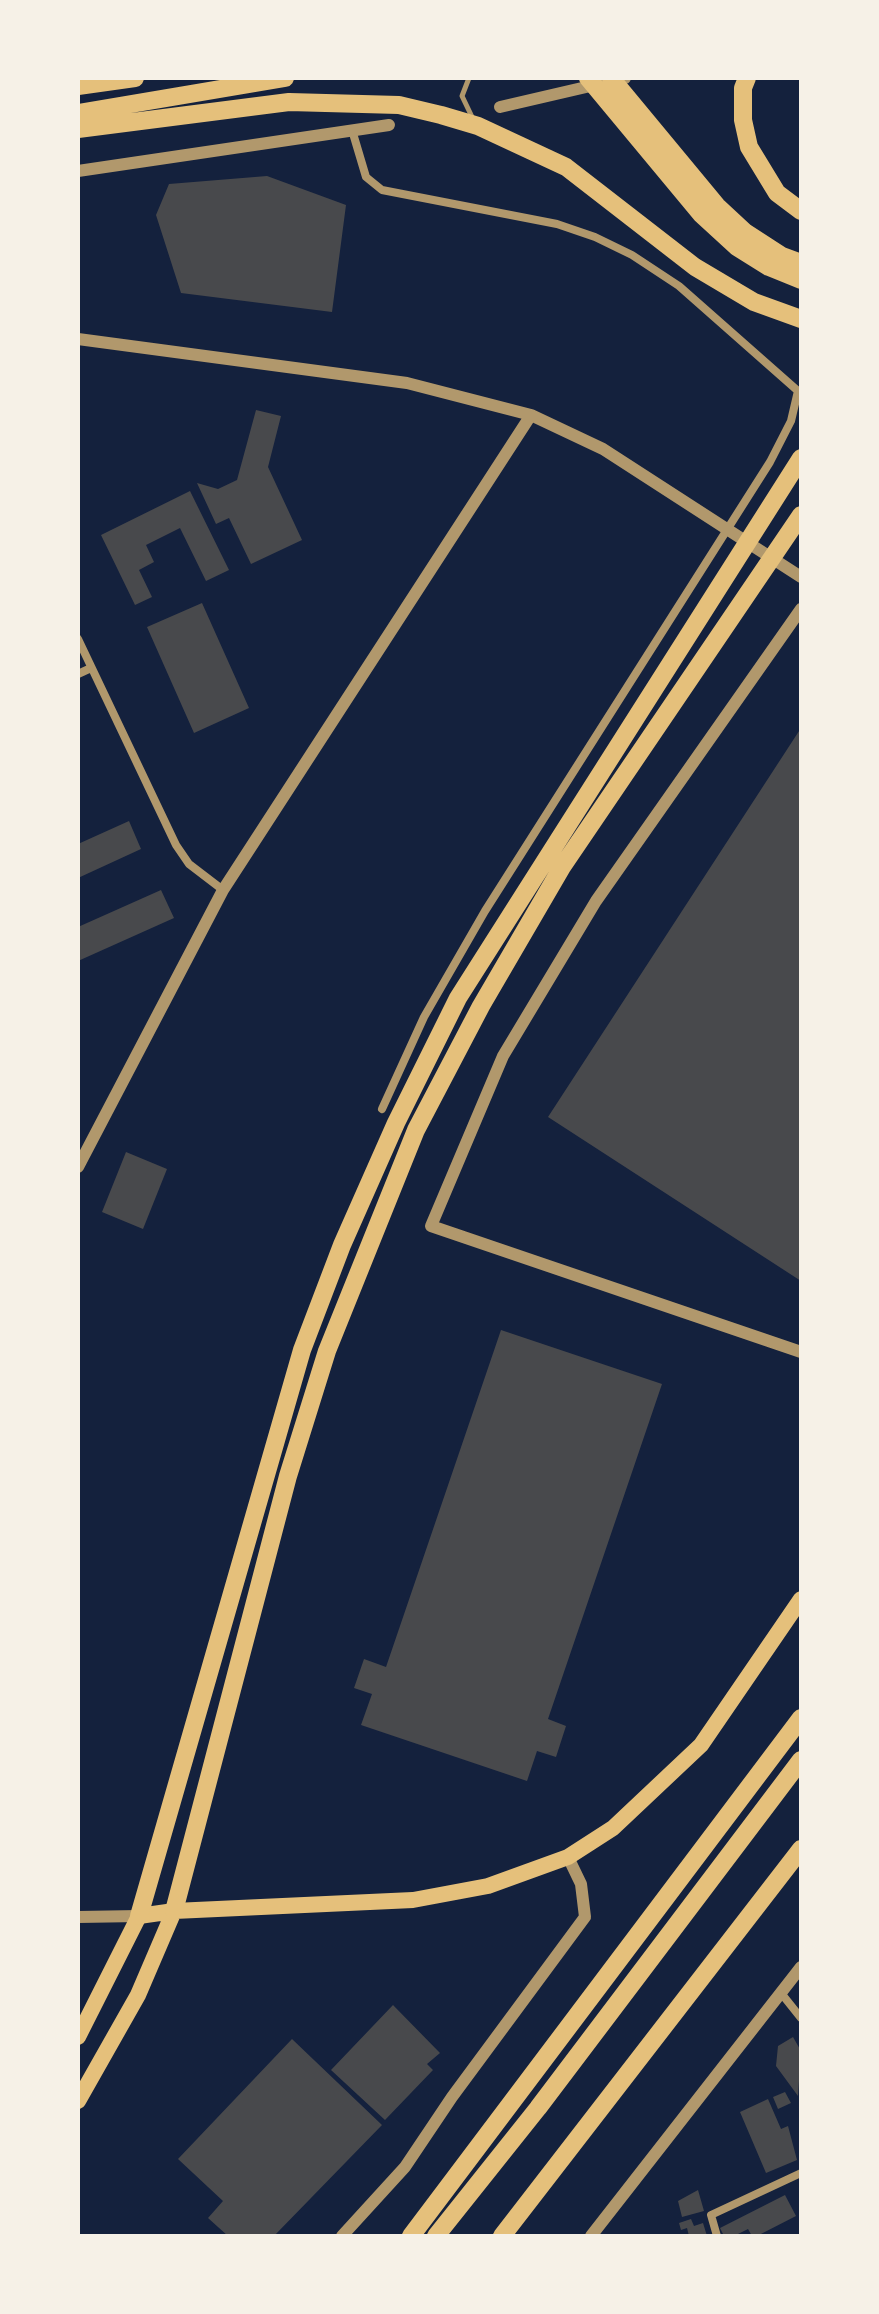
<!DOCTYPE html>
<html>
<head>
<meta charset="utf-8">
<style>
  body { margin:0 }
  #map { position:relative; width:879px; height:2314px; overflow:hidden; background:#14213d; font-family:Barlow,sans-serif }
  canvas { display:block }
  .frame { position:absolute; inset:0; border:80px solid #f6f1e7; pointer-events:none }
</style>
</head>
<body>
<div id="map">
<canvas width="879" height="2314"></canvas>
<div class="frame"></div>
</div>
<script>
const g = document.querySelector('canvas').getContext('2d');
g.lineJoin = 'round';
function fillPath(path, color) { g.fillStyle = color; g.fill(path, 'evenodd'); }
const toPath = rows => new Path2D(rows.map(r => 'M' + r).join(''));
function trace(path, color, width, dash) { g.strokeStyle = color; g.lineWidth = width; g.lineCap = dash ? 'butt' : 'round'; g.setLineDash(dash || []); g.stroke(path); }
fillPath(toPath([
  [267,176,346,205,332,312,181,293,156,215,169,184],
  [256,410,281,416,268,467,302,540,251,564,229,518,216,524,197,483,218,489,237,480],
  [190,491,229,570,206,581,180,528,146,545,154,562,139,570,152,597,135,605,101,535],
  [202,603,249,708,194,733,147,627],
  [801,728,801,1281,548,1117],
  [129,821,141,849,78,878,78,844],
  [161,890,174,918,78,961,78,927],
  [126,1152,167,1169,143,1229,102,1212],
  [501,1330,662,1384,548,1719,566,1726,556,1757,537,1751,527,1781,361,1725,372,1694,354,1688,364,1659,386,1667],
  [393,2005,440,2053,427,2064,433,2070,385,2120,331,2070],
  [793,2037,801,2051,798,2096,776,2066,778,2046],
  [292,2039,382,2125,274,2236,228,2236,208,2218,223,2201,178,2159],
  [785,2092,791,2103,778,2109,773,2097],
  [768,2099,781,2129,788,2126,797,2160,766,2173,740,2112],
  [698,2190,704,2211,682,2217,678,2201],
  [785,2195,796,2216,757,2236,752,2236,748,2229,734,2236,724,2236,720,2228],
  [691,2219,694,2226,703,2223,707,2236,689,2236,687,2228,681,2230,679,2223]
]), '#48494c');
trace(toPath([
  [469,78,462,96,473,119]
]), '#b1986c', 5);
trace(toPath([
  [352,130,366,177,382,190,557,224,595,237,632,255,679,286,798,391,791,421,770,462,485,911,424,1017,382,1109],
  [78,639,176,845,189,864,223,890],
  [78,674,91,668],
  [781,1993,801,2018],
  [717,2236,711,2215,801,2173]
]), '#b1986c', 8);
trace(toPath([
  [500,107,625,78],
  [78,171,389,125],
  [78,339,407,383,531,415,603,449,801,577],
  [801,609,596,901,503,1056,431,1226,801,1352],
  [78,1167,223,890,531,415],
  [78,1917,139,1916],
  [342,2236,405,2167,452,2097,585,1917,581,1884,568,1857],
  [591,2236,801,1967]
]), '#b1986c', 12);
trace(toPath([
  [78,2037,139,1916,174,1911,413,1900,488,1886,568,1857,613,1828,701,1745,801,1599],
  [78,2101,138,1995,174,1911]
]), '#e5c07b', 16);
trace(toPath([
  [588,78,701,214,737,247,769,267,801,280],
  [611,78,717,206,745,232,782,256,801,263],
  [747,78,743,88,743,120,749,147,777,193,801,211],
  [78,86,135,78],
  [78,113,285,78],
  [78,129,289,102,399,105,441,115,478,126,566,167,695,267,754,302,801,319],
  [174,1911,288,1476,327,1351,416,1130,481,1006,562,867,801,515],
  [139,1916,302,1350,342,1245,396,1123,458,998,801,458],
  [411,2236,801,1718],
  [436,2236,538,2108,801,1760],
  [502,2236,801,1849]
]), '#e5c07b', 18);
</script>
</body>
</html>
